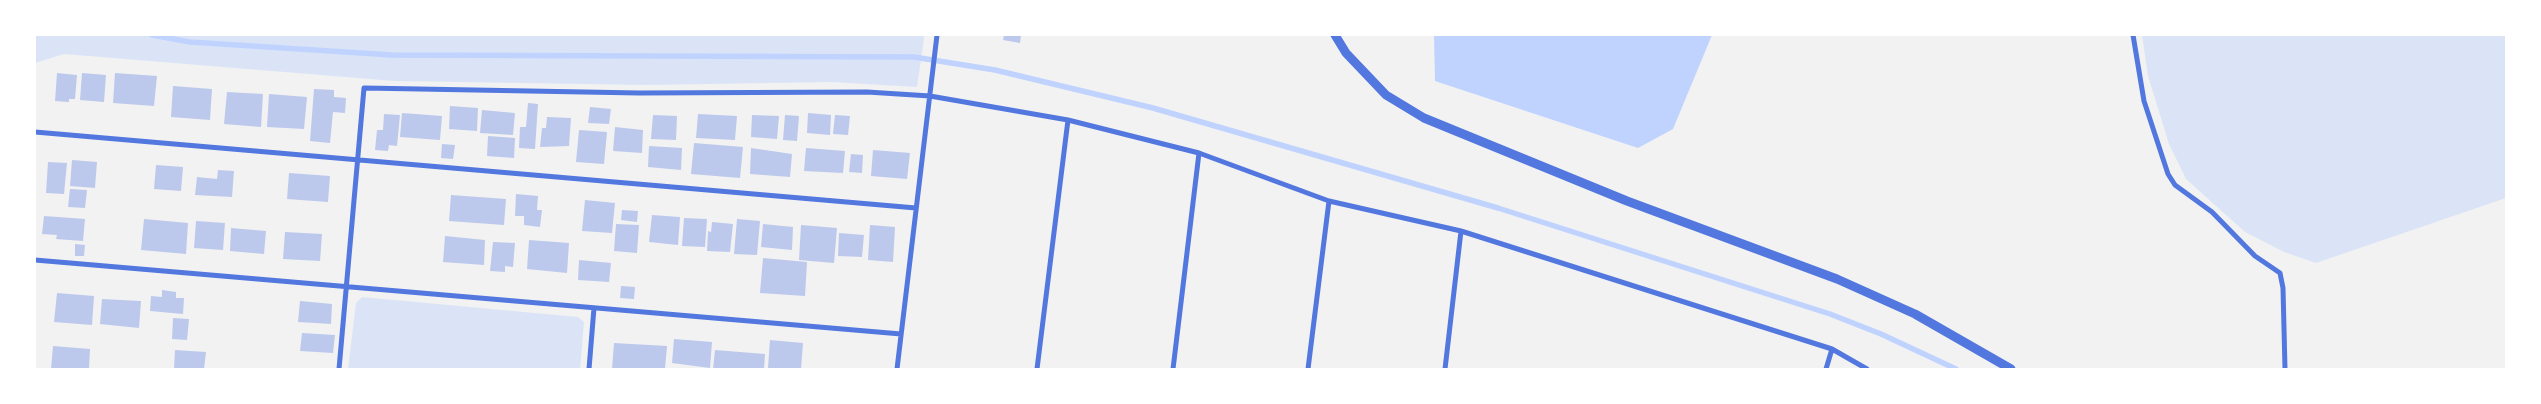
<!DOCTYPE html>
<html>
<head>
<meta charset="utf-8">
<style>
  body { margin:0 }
  #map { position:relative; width:2541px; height:404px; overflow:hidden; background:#f2f2f2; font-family:Bitter,serif }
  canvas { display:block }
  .frame { position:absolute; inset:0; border:36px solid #fff; pointer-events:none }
</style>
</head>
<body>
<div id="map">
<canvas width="2541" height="404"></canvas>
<div class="frame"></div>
</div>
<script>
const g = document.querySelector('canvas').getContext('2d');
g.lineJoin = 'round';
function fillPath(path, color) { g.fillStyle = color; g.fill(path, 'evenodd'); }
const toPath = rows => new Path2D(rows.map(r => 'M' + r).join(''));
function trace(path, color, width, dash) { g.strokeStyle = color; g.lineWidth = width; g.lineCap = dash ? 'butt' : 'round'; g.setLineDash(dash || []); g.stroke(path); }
fillPath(toPath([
  [35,35,923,35,924,39,917,87,831,82,647,85,394,81,64,54,35,63],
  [2142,35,2506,35,2506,198,2316,263,2284,252,2245,232,2186,179,2169,144,2148,76],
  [362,297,578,317,584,322,580,369,348,369,356,303]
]), '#dbe4f7');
fillPath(toPath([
  [1434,35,1712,35,1673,129,1638,148,1435,81]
]), '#bfd3fe');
trace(toPath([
  [152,35,190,42,392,55,914,57,995,70,1153,108,1498,208,1830,314,1881,334,1956,369]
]), '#bfd3fe', 5.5);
fillPath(toPath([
  [1004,35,1021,35,1020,43,1003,40],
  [57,73,77,75,75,99,69,99,69,102,55,101],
  [82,73,106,75,104,102,80,100],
  [115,73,157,76,154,106,113,103],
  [173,86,212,89,210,120,171,117],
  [314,89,334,90,334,97,346,98,345,113,333,112,330,143,310,141],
  [227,92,263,94,261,127,224,124],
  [269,94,307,97,304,129,267,127],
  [528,103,538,104,535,149,519,148,520,127,526,127],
  [450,106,478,108,477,131,449,129],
  [590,107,611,109,609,124,588,123],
  [482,110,515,113,513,135,480,133],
  [402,113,442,116,440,140,400,137],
  [808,113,831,115,830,135,807,133],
  [384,114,400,115,397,146,389,145,388,151,375,150,377,130,383,130],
  [698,114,737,116,735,140,696,138],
  [653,115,677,116,676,140,651,139],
  [752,115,779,116,777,139,751,137],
  [785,115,799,116,797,141,783,140],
  [835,115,850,116,848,135,833,134],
  [547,117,571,118,569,146,540,147,542,128,546,128],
  [615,127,643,130,642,153,613,151],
  [579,130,607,132,604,164,576,162],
  [488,136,515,138,514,158,487,156],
  [694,143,743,147,740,178,691,174],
  [442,144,455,145,453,159,441,158],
  [649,146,682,148,681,170,648,167],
  [751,148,792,154,790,177,750,174],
  [806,148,845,151,843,173,804,171],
  [873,150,910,153,907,179,871,176],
  [851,154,863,155,862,173,849,172],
  [72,160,97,162,95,188,70,186],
  [48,162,67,163,64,194,46,193],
  [156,165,183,167,181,191,154,189],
  [218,170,234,171,232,197,195,195,197,177,217,179],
  [289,173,330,176,328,202,287,199],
  [70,189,87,190,85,208,68,207],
  [516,194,538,196,537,210,542,210,540,227,524,225,524,216,515,216],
  [451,195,506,199,504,225,449,221],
  [585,200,615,203,612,233,582,231],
  [622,210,638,211,637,222,621,220],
  [652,215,680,217,678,245,649,242],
  [44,216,85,219,83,241,56,239,57,235,42,234],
  [684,218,707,219,705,247,682,246],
  [144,219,188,223,186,254,141,250],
  [737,219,760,221,757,255,734,254],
  [196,221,225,223,223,250,194,248],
  [712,222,733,224,730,252,707,251,708,231,711,232],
  [616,224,639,225,637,253,614,251],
  [763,224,793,227,792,250,761,247],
  [801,225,837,228,834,263,799,260],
  [870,225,895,227,893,262,868,260],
  [231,228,266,231,264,254,230,251],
  [285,232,322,234,320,261,283,259],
  [839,233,864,235,862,257,838,256],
  [445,236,485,240,484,265,443,262],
  [529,240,569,243,567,273,527,269],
  [493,242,515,243,513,267,505,266,505,272,490,271],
  [75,244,85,245,84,256,75,256],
  [763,258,807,262,805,296,760,293],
  [579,260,611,263,609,282,578,280],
  [621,286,635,287,634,299,620,298],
  [162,290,176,292,176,298,184,298,183,314,150,311,151,296,162,297],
  [57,293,94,296,92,325,54,322],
  [102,299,141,301,139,328,100,324],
  [300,301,332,304,331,324,298,322],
  [173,318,189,319,187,340,172,339],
  [302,333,335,335,333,353,300,351],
  [674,339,712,342,710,368,672,363],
  [770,340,803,343,801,369,768,368],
  [614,343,667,346,665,369,612,369],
  [53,346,90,349,89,369,51,369],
  [175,350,206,352,204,369,174,369],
  [715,350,765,354,764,369,713,369]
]), '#bdc9ec');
trace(toPath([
  [2133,35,2144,101,2168,174,2175,185,2212,212,2255,256,2280,273,2283,288,2285,369],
  [35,132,916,208],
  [35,260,901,334],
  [339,369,364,88,639,93,867,92,930,96,1068,120,1199,153,1329,201,1461,231,1832,349,1867,369],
  [589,369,594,308],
  [897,369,937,35],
  [1037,369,1068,120],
  [1173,369,1199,153],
  [1308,369,1329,201],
  [1445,369,1461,231],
  [1826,369,1832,349]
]), '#5277de', 5);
trace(toPath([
  [1335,35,1346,53,1386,95,1424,118,1627,201,1837,279,1915,314,2011,369]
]), '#5277de', 9);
</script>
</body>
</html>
